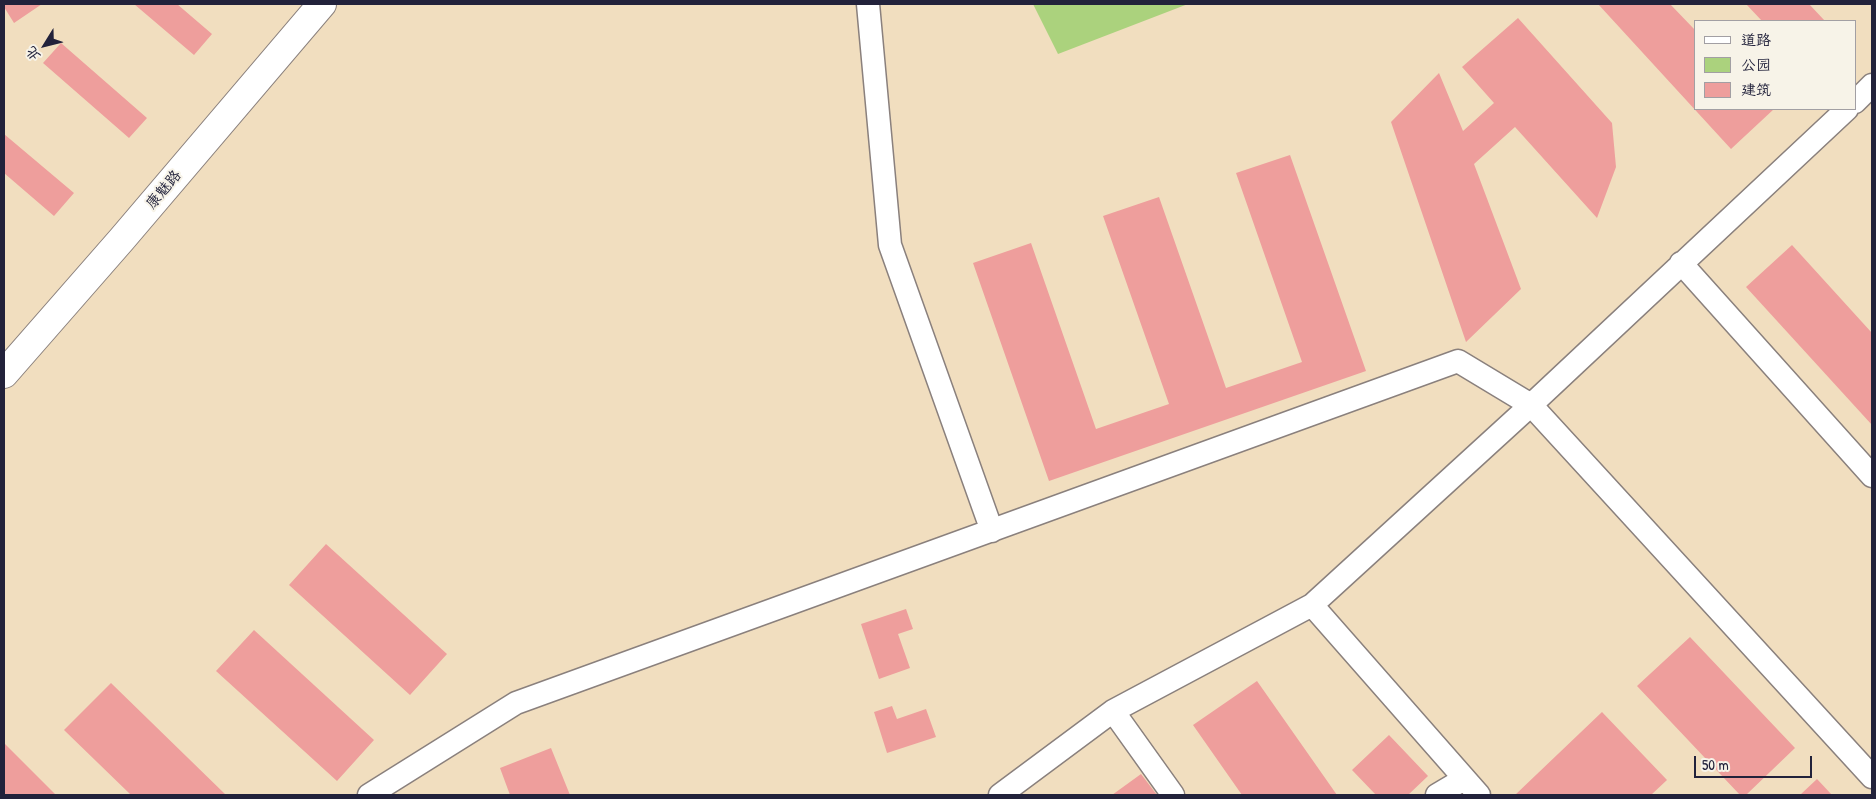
<!DOCTYPE html>
<html>
<head>
<meta charset="utf-8">
<style>
  body { margin:0 }
  #map { position:relative; width:1876px; height:799px; overflow:hidden; background:#f1debf; font-family:"Patrick Hand","LXGW WenKai TC",sans-serif }
  canvas { display:block }
  .frame { position:absolute; inset:0; border:5px solid #22223b; pointer-events:none }
  .legend { position:absolute; left:1694px; top:20px; width:162px; height:90px; box-sizing:border-box; background:#f7f3e8; border:1px solid #a29fa3; margin:0; padding:6px 9px; list-style:none; font-size:15px; color:#22223b }
  .legend li { display:flex; align-items:center; gap:10px; height:25px }
  .legend b { width:25px; border:1px solid #a29fa3 }
  .north { position:absolute; left:20px; top:20px; width:50px; height:50px; -webkit-text-stroke:4px #f7f3e8; paint-order:stroke; rotate:234deg; font-size:14px; font-weight:700; line-height:20px; text-align:center; color:#22223b }
  .north::after { content:''; display:block; margin:auto; width:18px; height:22px; background:#22223b; clip-path:polygon(50% 0,100% 100%,50% 72%,0 100%) }
  .scale { position:absolute; left:1694px; top:756px; width:118px; height:22px; box-sizing:border-box; border:2px solid #22223b; border-top:0; padding-left:6px; font-size:15px; line-height:18px; white-space:nowrap; color:#22223b; -webkit-text-stroke:4px #f7f3e8; paint-order:stroke }
</style>
</head>
<body>
<div id="map">
<canvas width="1876" height="799"></canvas>
<div class="frame"></div>
<ul class="legend">
<li><b style="height:6px;background:#fff"></b>道路</li>
<li><b style="height:14px;background:#abd27d"></b>公园</li>
<li><b style="height:14px;background:#ee9e9c"></b>建筑</li>
</ul>
<div class="north">北</div>
<div class="scale">50 m</div>
</div>
<script>
const g = document.querySelector('canvas').getContext('2d');
g.lineJoin = 'round';
function fillPath(path, color) { g.fillStyle = color; g.fill(path, 'evenodd'); }
const toPath = rows => new Path2D(rows.map(r => 'M' + r).join(''));
function trace(path, color, width, dash) { g.strokeStyle = color; g.lineWidth = width; g.lineCap = dash ? 'butt' : 'round'; g.setLineDash(dash || []); g.stroke(path); }
function drawText(font, color, halo, rows, align = 'center') {
  g.font = font + ' "Patrick Hand","LXGW WenKai TC",sans-serif'; g.lineWidth = 4; g.setLineDash([]); g.textBaseline = 'middle'; g.strokeStyle = halo; g.fillStyle = color; for (const [text, x, y, turn = 0] of rows) {
    g.save(); g.translate(x, y); g.rotate((+turn || 0) * Math.PI / 180); g.textAlign = isNaN(turn) ? turn : align; if (halo) g.strokeText(text, 0, 0); g.fillText(text, 0, 0); g.restore();
  }
}
fillPath(toPath([
  [1033,4,1188,4,1058,54]
]), '#abd27d');
fillPath(toPath([
  [4,4,42,4,14,23,4,7],
  [134,4,177,4,212,34,194,55],
  [1598,4,1670,4,1695,30,1695,109,1774,109,1731,149],
  [1746,4,1809,4,1825,21,1762,21],
  [1518,18,1612,123,1616,167,1597,218,1515,127,1474,164,1521,289,1466,342,1391,122,1439,73,1463,131,1494,103,1462,67],
  [61,43,147,118,129,138,43,63],
  [4,134,74,193,54,216,4,173],
  [1290,155,1366,371,1049,481,973,263,1031,243,1096,429,1169,404,1103,216,1159,197,1226,388,1302,362,1236,173],
  [1792,245,1872,333,1872,425,1746,287],
  [326,544,447,654,410,695,289,585],
  [906,609,913,629,898,634,910,668,879,679,861,624],
  [254,630,374,740,337,781,216,671],
  [1690,637,1795,748,1746,795,1740,795,1637,686],
  [1257,681,1337,795,1242,795,1193,725],
  [111,683,226,795,131,795,64,730],
  [892,706,897,719,926,709,936,737,887,753,874,712],
  [1602,712,1667,780,1651,795,1515,795],
  [1389,735,1428,776,1408,795,1376,795,1352,770],
  [4,743,56,795,4,795],
  [551,748,570,795,510,795,500,768],
  [1141,774,1157,795,1112,795],
  [1817,779,1832,795,1800,795]
]), '#ee9e9c');
const minor = toPath([
  [868,4,890,245,992,531],
  [1855,102,1872,85],
  [1681,263,1872,476],
  [1312,605,1479,795],
  [1113,711,1173,795],
  [369,795,516,703,1458,361,1531,405,1872,777],
  [1000,795,1113,711,1312,605,1531,405,1847,109],
  [1437,795,1464,779]
]);
const major = toPath([
  [4,374,122,239,322,4]
]);
trace(minor, '#8a807d', 25);
trace(major, '#8a807d', 30);
trace(minor, '#fff', 22);
trace(major, '#fff', 28);
drawText('15px', '#22223b', '#f7f3e8', [
  ["康魅路",164,190,-50]
]);
</script>
</body>
</html>
